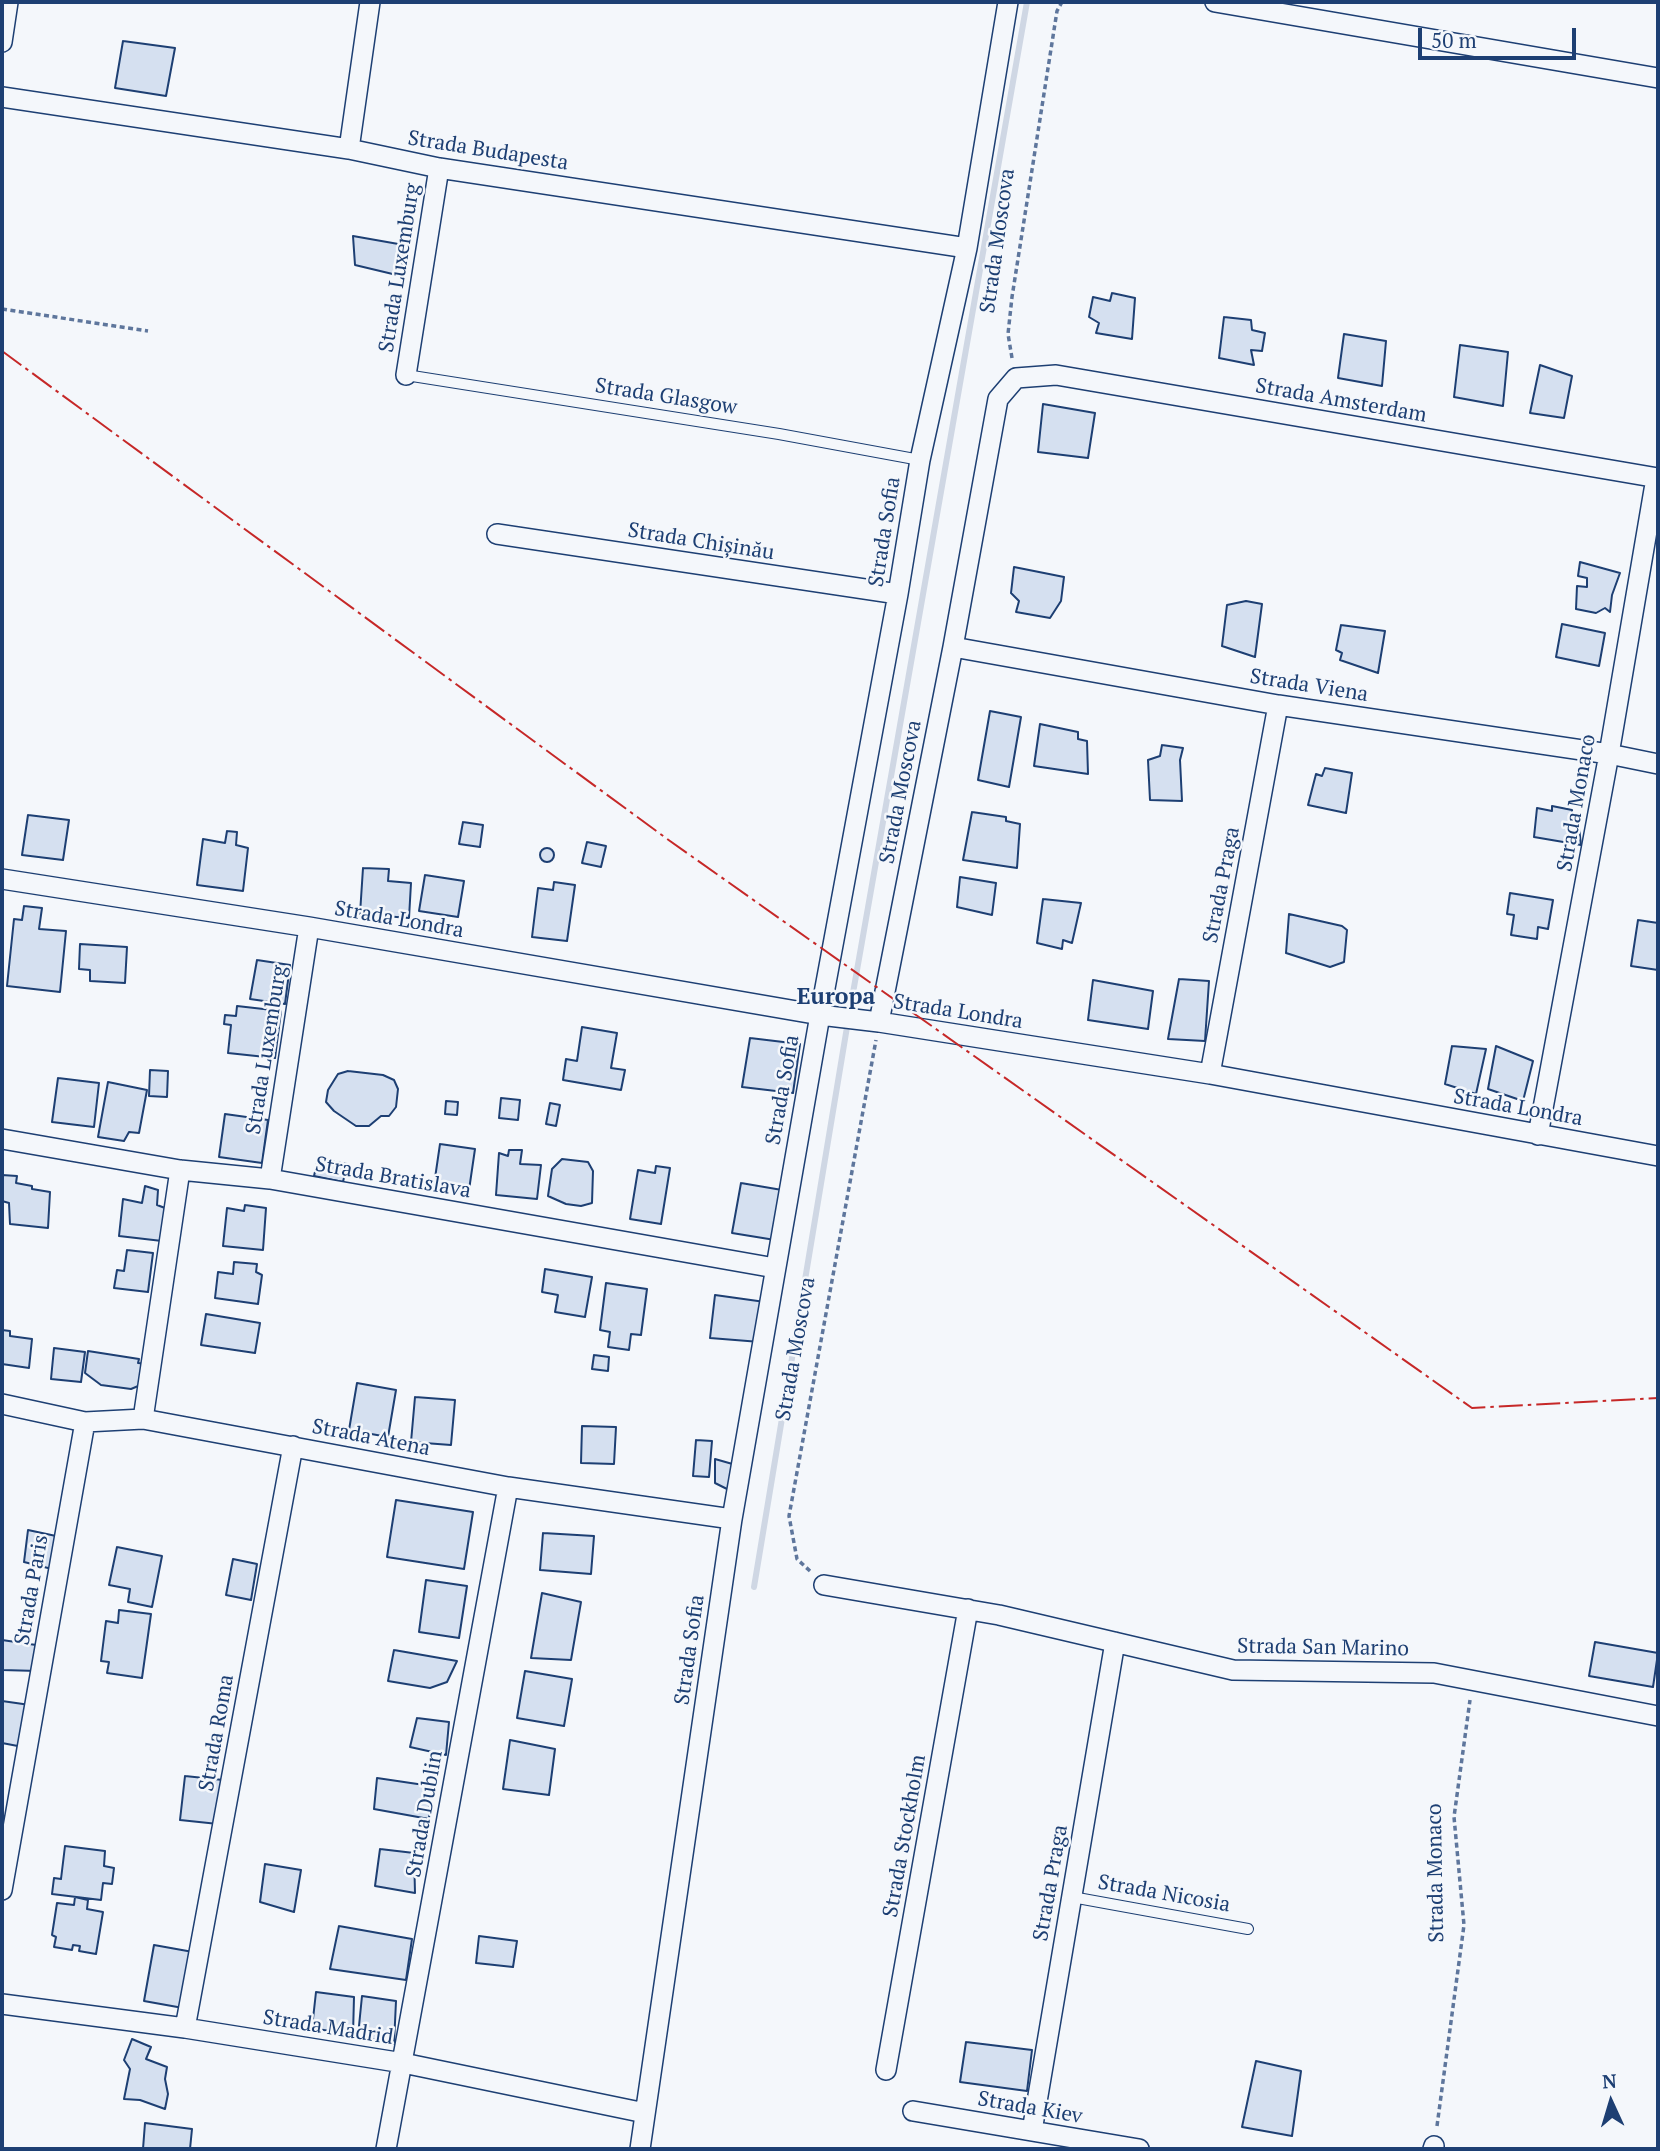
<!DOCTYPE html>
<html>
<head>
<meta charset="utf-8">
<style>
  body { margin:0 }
  #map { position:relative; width:1660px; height:2151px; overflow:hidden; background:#f4f7fb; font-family:"PT Serif",serif }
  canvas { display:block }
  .frame { position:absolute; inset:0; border:4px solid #1d3f73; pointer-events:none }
  .north { position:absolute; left:1576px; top:2067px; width:70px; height:70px; -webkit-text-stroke:5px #f4f7fb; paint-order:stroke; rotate:356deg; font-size:19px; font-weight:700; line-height:28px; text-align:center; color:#1d3f73 }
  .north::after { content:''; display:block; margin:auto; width:24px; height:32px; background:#1d3f73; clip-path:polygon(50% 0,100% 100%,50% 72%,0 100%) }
  .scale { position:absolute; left:1418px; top:28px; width:158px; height:32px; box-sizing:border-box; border:4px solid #1d3f73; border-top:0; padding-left:9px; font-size:21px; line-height:24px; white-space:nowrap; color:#1d3f73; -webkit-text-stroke:5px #f4f7fb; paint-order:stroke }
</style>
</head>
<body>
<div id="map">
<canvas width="1660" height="2151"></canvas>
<div class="frame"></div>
<div class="north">N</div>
<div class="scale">50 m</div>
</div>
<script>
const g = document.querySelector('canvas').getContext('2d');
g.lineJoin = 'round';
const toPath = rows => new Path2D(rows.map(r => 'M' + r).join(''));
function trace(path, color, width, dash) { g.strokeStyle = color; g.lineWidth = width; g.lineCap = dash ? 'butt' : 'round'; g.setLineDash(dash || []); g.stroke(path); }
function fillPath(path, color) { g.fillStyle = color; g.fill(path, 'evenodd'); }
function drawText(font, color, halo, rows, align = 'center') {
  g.font = font + ' "PT Serif",serif'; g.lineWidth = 5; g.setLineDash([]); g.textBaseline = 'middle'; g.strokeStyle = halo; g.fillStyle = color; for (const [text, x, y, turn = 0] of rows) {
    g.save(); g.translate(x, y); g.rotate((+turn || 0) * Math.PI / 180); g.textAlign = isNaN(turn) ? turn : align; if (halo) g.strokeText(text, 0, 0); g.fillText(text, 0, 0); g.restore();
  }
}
trace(toPath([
  [754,1587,847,1027,1027,2]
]), '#cfd7e4', 6);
const building = toPath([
  [123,41,175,48,166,96,115,88,123,41],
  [353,236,404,245,401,276,355,265,353,236],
  [1112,293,1135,298,1132,339,1096,333,1099,323,1089,317,1093,297,1110,301,1112,293],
  [1224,317,1251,320,1252,330,1265,333,1262,351,1251,350,1254,365,1219,358,1224,317],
  [1344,334,1386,341,1382,386,1338,378,1344,334],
  [1460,345,1508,352,1503,406,1454,397,1460,345],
  [1540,365,1572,376,1564,418,1530,413,1540,365],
  [1043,404,1095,413,1088,458,1038,452,1043,404],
  [1580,562,1620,573,1612,595,1610,612,1605,608,1596,613,1576,609,1577,586,1587,587,1587,578,1578,576,1580,562],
  [1014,567,1064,577,1061,601,1050,618,1016,612,1019,601,1011,593,1014,567],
  [1246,601,1262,604,1255,657,1222,646,1227,605,1246,601],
  [1562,624,1605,633,1599,666,1556,657,1562,624],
  [1341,625,1385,631,1378,673,1340,660,1342,653,1336,650,1341,625],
  [990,711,1021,717,1009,787,978,780,990,711],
  [1040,724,1078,732,1078,739,1087,741,1088,774,1034,766,1040,724],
  [1162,745,1183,748,1180,760,1182,801,1150,800,1148,760,1160,756,1162,745],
  [1325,768,1352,773,1346,813,1308,805,1316,774,1322,776,1325,768],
  [1552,806,1572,810,1572,816,1578,818,1581,845,1534,837,1537,808,1552,811,1552,806],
  [972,812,1006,817,1006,821,1020,824,1017,868,963,860,972,812],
  [28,815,69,820,63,860,22,855,28,815],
  [463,822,483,825,480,847,459,844,463,822],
  [227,831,237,832,236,845,248,848,243,891,197,885,203,839,225,843,227,831],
  [587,842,606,846,601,867,582,863,587,842],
  '540 855a7 7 0 1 1 14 0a7 7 0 1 1-14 0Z',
  [363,868,389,869,388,881,411,883,409,918,360,914,363,868],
  [425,875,464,881,458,917,419,911,425,875],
  [960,877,996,883,992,915,957,907,960,877],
  [554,882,575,885,567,941,532,937,538,888,553,890,554,882],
  [1510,893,1553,900,1548,929,1538,927,1537,939,1511,935,1514,915,1507,914,1510,893],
  [1043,899,1081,903,1072,943,1063,940,1062,949,1037,943,1043,899],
  [24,906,42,908,39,929,66,931,60,992,7,986,14,919,22,920,24,906],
  [1289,914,1342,926,1347,930,1344,962,1330,967,1286,953,1289,914],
  [1638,920,1658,923,1658,970,1631,966,1638,920],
  [80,944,127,947,125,983,90,981,90,970,79,969,80,944],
  [257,960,290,965,285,1004,250,999,257,960],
  [1179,979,1209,981,1205,1041,1168,1039,1179,979],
  [1093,980,1153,991,1148,1029,1088,1020,1093,980],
  [237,1006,281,1011,275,1058,228,1053,231,1025,224,1024,225,1015,236,1016,237,1006],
  [582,1027,617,1033,611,1068,625,1070,621,1090,563,1080,566,1059,577,1061,582,1027],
  [750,1038,800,1044,793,1093,742,1087,750,1038],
  [1452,1046,1486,1049,1476,1094,1445,1084,1452,1046],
  [1496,1046,1533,1061,1523,1101,1488,1089,1496,1046],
  [150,1070,168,1071,167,1097,149,1096,150,1070],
  [348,1071,383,1075,394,1080,398,1089,396,1107,389,1116,381,1116,369,1126,356,1126,334,1111,326,1102,328,1090,338,1074,348,1071],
  [58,1078,99,1083,94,1127,52,1122,58,1078],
  [108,1082,147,1090,139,1133,129,1132,124,1141,98,1137,108,1082],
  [501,1098,520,1100,518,1120,499,1118,501,1098],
  [446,1101,458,1102,457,1115,445,1114,446,1101],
  [550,1103,560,1105,556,1126,546,1124,550,1103],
  [225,1114,268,1120,262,1163,219,1157,225,1114],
  [440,1144,475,1149,469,1190,434,1185,440,1144],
  [509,1150,522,1150,520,1164,541,1165,537,1199,496,1195,499,1153,508,1156,509,1150],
  [318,1159,347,1164,343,1182,314,1176,318,1159],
  [562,1159,588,1162,593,1171,592,1203,581,1206,566,1204,548,1196,552,1169,562,1159],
  [656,1166,670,1168,661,1224,630,1219,638,1170,655,1173,656,1166],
  [2,1175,17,1176,16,1183,32,1186,32,1189,50,1192,48,1228,10,1224,9,1203,2,1201,2,1175],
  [741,1183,782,1190,775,1240,732,1233,741,1183],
  [145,1186,158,1190,157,1205,165,1208,162,1241,119,1236,123,1199,142,1203,145,1186],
  [245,1205,266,1208,263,1250,223,1246,227,1208,244,1211,245,1205],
  [127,1250,153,1253,148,1292,114,1288,117,1270,124,1271,127,1250],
  [234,1262,257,1264,256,1272,262,1275,258,1304,215,1298,218,1272,233,1274,234,1262],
  [545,1269,592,1277,585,1317,555,1312,558,1295,542,1292,545,1269],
  [606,1283,647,1289,641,1335,631,1334,629,1350,608,1347,610,1332,600,1330,606,1283],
  [715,1295,765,1302,760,1342,710,1338,715,1295],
  [206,1314,260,1323,255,1353,201,1345,206,1314],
  [2,1330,10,1331,10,1336,32,1339,29,1368,2,1364,2,1330],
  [54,1348,85,1352,81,1382,51,1379,54,1348],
  [88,1351,139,1359,138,1363,147,1364,143,1384,131,1389,101,1385,85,1373,88,1351],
  [594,1355,609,1357,608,1371,592,1369,594,1355],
  [357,1383,396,1390,388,1437,349,1430,357,1383],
  [415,1397,455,1400,451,1445,411,1442,415,1397],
  [582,1426,616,1427,614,1464,581,1463,582,1426],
  [696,1440,712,1441,709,1477,693,1476,696,1440],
  [715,1459,736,1465,731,1491,715,1483,715,1459],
  [396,1500,473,1512,464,1569,387,1557,396,1500],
  [28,1530,56,1536,56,1570,24,1562,28,1530],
  [543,1533,594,1536,591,1574,540,1570,543,1533],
  [117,1547,162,1556,152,1607,128,1602,130,1589,109,1585,117,1547],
  [233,1559,257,1564,251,1600,226,1595,233,1559],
  [426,1580,467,1586,459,1638,419,1632,426,1580],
  [542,1593,581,1602,571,1660,531,1658,542,1593],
  [119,1610,151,1614,142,1678,107,1673,109,1662,101,1661,106,1621,118,1623,119,1610],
  [2,1640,43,1646,38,1671,2,1670,2,1640],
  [1595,1642,1658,1653,1653,1687,1589,1676,1595,1642],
  [394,1650,457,1661,447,1682,430,1688,388,1681,394,1650],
  [525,1671,572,1679,564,1726,517,1718,525,1671],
  [2,1701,30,1705,23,1747,2,1743,2,1701],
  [417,1718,449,1722,446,1755,410,1747,417,1718],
  [510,1740,555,1749,549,1795,503,1789,510,1740],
  [185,1776,223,1780,218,1824,180,1820,185,1776],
  [377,1778,431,1786,429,1819,374,1809,377,1778],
  [65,1846,105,1851,104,1866,114,1868,112,1884,103,1883,101,1900,52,1894,54,1878,61,1879,65,1846],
  [380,1849,414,1853,415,1893,375,1886,380,1849],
  [265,1864,301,1870,294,1912,260,1902,265,1864],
  [75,1897,88,1900,87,1909,103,1912,96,1954,79,1951,80,1946,73,1945,72,1950,54,1947,56,1937,52,1935,57,1903,74,1905,75,1897],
  [339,1926,412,1939,406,1980,330,1969,339,1926],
  [479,1936,517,1941,513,1967,476,1963,479,1936],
  [154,1945,193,1952,183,2008,144,2001,154,1945],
  [316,1992,354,1997,353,2035,312,2028,316,1992],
  [362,1996,396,2001,394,2044,358,2036,362,1996],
  [132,2039,151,2047,146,2059,167,2067,165,2079,168,2094,165,2109,140,2100,124,2099,130,2069,124,2060,132,2039],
  [966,2042,1032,2050,1027,2091,960,2082,966,2042],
  [1256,2061,1301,2071,1292,2136,1242,2127,1256,2061],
  [145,2123,192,2129,190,2149,143,2149,145,2123]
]);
fillPath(building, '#d5e0f0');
trace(building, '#1d3f73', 2);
const lane = toPath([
  [406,375,779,434,920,460],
  [1072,1897,1248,1929]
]);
const street = toPath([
  [1215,2,1658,78],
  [2,42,8,2],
  [2,97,349,149,439,168,967,248],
  [349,149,370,2],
  [406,375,439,168],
  [497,534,898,594],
  [953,647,1278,705,1609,754,1658,764],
  [2,879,309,927,820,1015,879,1022,1210,1074,1658,1156],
  [879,1022,953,647,998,399,1016,378,1056,375,1658,478],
  [1210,1074,1278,705],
  [1538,1135,1609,754,1656,478],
  [2,1139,180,1170,270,1179,775,1268],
  [270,1179,309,927],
  [2,1404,85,1422,143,1419,508,1487,732,1519],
  [143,1419,180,1170],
  [824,1585,999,1615,1233,1670,1434,1673,1658,1716],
  [2,1890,85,1422],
  [2,2004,185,2028,403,2063,645,2113],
  [185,2028,293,1446],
  [886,2070,968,1609],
  [913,2111,1139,2149],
  [1032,2131,1115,1642],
  [386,2149,508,1487],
  [640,2149,732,1519,820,1015,898,594,920,460,967,248,1008,2],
  [1433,2149,1434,2146]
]);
trace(lane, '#1d3f73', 12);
trace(street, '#1d3f73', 22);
trace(toPath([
  [2,309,148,331],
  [1012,358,1008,334,1012,297,1057,11,1062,2],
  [810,1571,797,1559,789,1516,876,1040],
  [1437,2126,1464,1925,1454,1817,1470,1700]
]), '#5e769c', 3.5, [5, 3.5]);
trace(lane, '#f4f7fb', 10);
trace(street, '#f4f7fb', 19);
trace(toPath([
  [2,351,670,841,1472,1408,1658,1398]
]), '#c62828', 2, [24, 5, 3.5, 5]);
drawText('21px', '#1d3f73', '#f4f7fb', [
  ["Strada Budapesta",488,151,9],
  ["Strada Moscova",998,241,-82],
  ["Strada Luxemburg",400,268,-81],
  ["Strada Glasgow",666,397,9],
  ["Strada Amsterdam",1341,401,10],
  ["Strada Sofia",885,532,-81],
  ["Strada Chișinău",701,542,9],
  ["Strada Viena",1309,686,9],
  ["Strada Moscova",901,792,-79],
  ["Strada Monaco",1577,803,-80],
  ["Strada Praga",1222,885,-79],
  ["Strada Londra",399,920,10],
  ["Strada Londra",958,1012,9],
  ["Strada Luxemburg",267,1050,-81],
  ["Strada Sofia",783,1090,-80],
  ["Strada Londra",1518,1108,10],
  ["Strada Bratislava",393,1178,10],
  ["Strada Moscova",796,1349,-80],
  ["Strada Atena",371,1438,11],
  ["Strada Paris",32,1590,-80],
  ["Strada San Marino",1323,1648,1],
  ["Strada Sofia",690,1650,-82],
  ["Strada Roma",217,1733,-80],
  ["Strada Dublin",425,1814,-80],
  ["Strada Stockholm",905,1836,-80],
  ["Strada Monaco",1436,1873,-91],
  ["Strada Praga",1051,1883,-80],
  ["Strada Nicosia",1164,1894,10],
  ["Strada Madrid",328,2028,9],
  ["Strada Kiev",1030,2108,10]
]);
drawText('bold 23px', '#1d3f73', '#f4f7fb', [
  ["Europa",836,997]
]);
</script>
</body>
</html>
